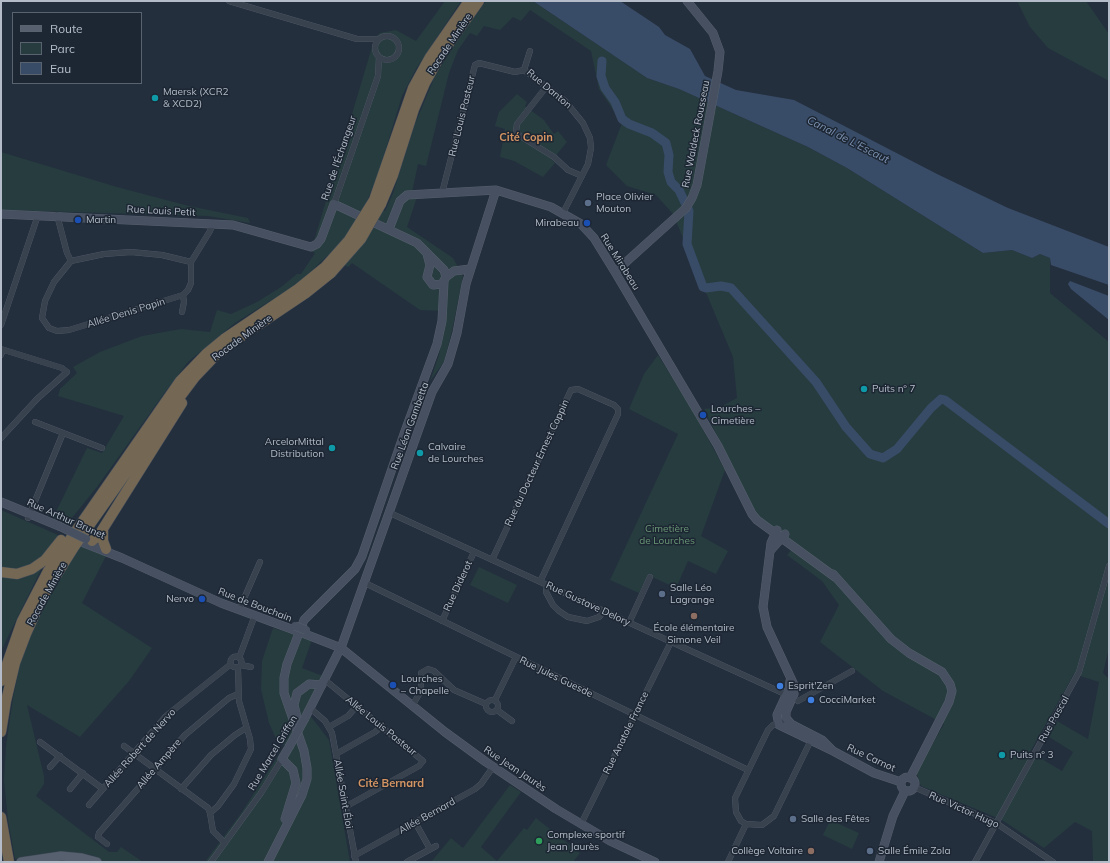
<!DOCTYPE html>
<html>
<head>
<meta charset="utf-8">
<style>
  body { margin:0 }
  #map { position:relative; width:1110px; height:863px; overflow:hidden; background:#242f3e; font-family:Mulish,sans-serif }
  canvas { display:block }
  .frame { position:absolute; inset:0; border:2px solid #b4bcc9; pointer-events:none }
  .legend { position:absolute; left:12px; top:12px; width:130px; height:72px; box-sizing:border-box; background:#1d2633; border:1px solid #59626f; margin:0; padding:5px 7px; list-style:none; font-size:12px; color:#b4bcc9 }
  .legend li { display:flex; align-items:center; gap:8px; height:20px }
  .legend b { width:20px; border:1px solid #59626f }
</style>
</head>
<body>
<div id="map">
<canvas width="1110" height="863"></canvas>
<div class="frame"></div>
<ul class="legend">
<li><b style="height:5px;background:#56606e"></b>Route</li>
<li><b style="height:11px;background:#263c3f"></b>Parc</li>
<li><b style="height:11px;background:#394c67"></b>Eau</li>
</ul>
</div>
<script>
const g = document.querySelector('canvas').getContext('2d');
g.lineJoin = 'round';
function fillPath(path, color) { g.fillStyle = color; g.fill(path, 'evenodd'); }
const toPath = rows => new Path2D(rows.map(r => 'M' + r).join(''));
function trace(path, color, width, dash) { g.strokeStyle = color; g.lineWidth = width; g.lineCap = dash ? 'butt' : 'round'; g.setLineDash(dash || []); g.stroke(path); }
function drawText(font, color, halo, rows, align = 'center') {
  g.font = font + ' Mulish,sans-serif'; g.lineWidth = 3; g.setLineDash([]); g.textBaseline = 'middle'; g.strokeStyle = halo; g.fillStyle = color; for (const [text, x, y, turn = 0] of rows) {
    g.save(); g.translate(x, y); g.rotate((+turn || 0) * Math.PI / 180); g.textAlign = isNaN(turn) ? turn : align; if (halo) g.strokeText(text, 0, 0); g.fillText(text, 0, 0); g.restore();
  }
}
fillPath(toPath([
  [445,1,461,1,416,69,402,96,377,178,366,203,385,211,393,193,415,124,435,76,458,39,486,1,533,1,647,78,679,89,808,147,847,168,983,253,1012,250,1032,258,1040,254,1050,258,1050,293,1109,342,1109,648,1103,673,1109,679,1109,862,1093,862,1092,831,1075,822,1044,848,1002,820,921,786,916,772,944,724,883,691,820,642,839,605,822,581,787,555,792,549,764,527,751,505,704,409,720,407,737,398,733,357,673,214,656,195,627,186,606,165,622,123,599,89,591,51,530,10,521,21,513,17,500,30,484,26,477,36,470,33,458,50,449,73,426,166,418,164,411,197,417,197,407,227,453,258,463,276,452,331,444,362,430,381,439,355,445,311,420,310,352,263,348,267,328,255,299,283,235,323,188,362,168,388,97,487,67,524,53,518,87,448,102,453,124,416,58,396,60,389,77,373,73,367,100,352,142,336,181,329,210,332,217,310,231,314,257,302,281,287,297,274,301,274,315,253,311,251,375,37,380,33,396,30,416,41],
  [1074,674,1099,682,1088,739,1057,721,1049,737,1073,752,1062,771,1030,752],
  [1017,1,1086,1,1109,34,1109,81,1048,48,1030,27],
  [517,94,527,102,525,106,544,120,554,134,558,131,567,142,552,160,555,163,543,177,514,161,500,157,505,129,495,126,499,112],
  [1,152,117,187,189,206,248,218,250,223,208,216,1,210],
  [658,355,692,409,725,470,701,536,728,551,716,574,688,561,676,588,648,575,639,593,610,580,678,434,629,409,644,374],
  [1,510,58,535,1,651],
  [80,546,106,556,82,603,152,648,129,681,80,737,27,705,44,776,44,784,36,796,109,852,117,852,121,847,143,862,104,862,91,855,55,852,15,859,8,820,4,780,6,746,13,698,20,664,36,622,52,590],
  [479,567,517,585,508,603,470,585],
  [273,628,312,640,302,668,323,676,305,709,329,740,350,862,205,862,242,812,285,745,278,743,269,723,261,689,262,661],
  [510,785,521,792,481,847,497,861,524,828,527,830,536,818,580,853,573,862,431,862,451,838,463,848],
  [830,820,859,833,852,849,823,835]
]), '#263c3f');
fillPath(toPath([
  [533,1,620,1,659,27,665,35,690,49,705,76,736,90,794,100,937,174,1008,208,1109,247,1109,285,1051,265,1050,258,1040,254,1032,258,1012,250,983,253,847,168,808,147,679,89,647,78],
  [1070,281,1109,296,1109,320,1071,289,1068,284]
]), '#394c67');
trace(toPath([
  [602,61,601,76,605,88,615,102,622,119,629,124,652,133,666,143,669,155,668,172,671,182,679,190,689,211,687,244,703,287,706,288,721,286,731,288,816,382,846,427,870,454,883,458,897,449,931,408,941,399,945,400,1109,524]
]), '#394c67', 9);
const street = toPath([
  [229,1,357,39,379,39],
  '375 48a12 12 0 1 1 24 0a12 12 0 1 1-24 0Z',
  [530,51,524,70,565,101,583,123,590,138,591,148,588,164,563,213],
  [547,86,517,124,516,131,520,136,554,157,568,170,582,176],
  [442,193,475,65,479,63,515,72,524,70],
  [334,204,378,76,379,57],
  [57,215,67,253,71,261,54,282,45,301,42,318,49,328,57,331,69,330,183,295],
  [71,261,104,254,131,252,162,255,191,262],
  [182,312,184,302,183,295,188,290,191,283,191,262,210,231,213,223],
  [1,325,38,215],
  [1,349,62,368,67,372,37,399,1,438],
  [1,355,3,350],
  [35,422,102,448],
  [390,513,787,695],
  [28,518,63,433],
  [492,560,571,390,578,389,614,405,618,409,618,414,540,582],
  [365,583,748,770],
  [547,585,546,592,553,605,559,611,568,617,587,621,599,617,604,611],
  [239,610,260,562],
  [442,621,474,552],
  [629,623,650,577],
  '230.5 662a5.5 5.5 0 1 1 11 0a5.5 5.5 0 1 1-11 0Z',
  [239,658,255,615],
  [241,665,251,667],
  [325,680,423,761,419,766,345,807],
  '486 706a6 6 0 1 1 12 0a6 6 0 1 1-12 0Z',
  [495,700,516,657],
  [798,701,852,671],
  [412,706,421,691,421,673,428,669,434,671,454,690,486,704],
  [310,708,325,721,332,733,356,862],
  [497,710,512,721],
  [782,722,773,725,768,730,735,798,736,812,741,821,746,824,762,825,774,816,812,738],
  [329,727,348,716,357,706],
  [40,742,103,789],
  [124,746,208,808,210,813,213,831,225,843],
  [336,754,375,732,382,726],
  [50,767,60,756],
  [914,787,996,823,1053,862],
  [70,789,83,773],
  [181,789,211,755,235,735,246,728],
  [89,805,166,716,231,664],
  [210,813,218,806,234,784,251,749,250,739,239,701,238,668],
  [415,822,430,849],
  [581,824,671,642],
  [107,844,98,837,99,833,185,735,229,698,238,694],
  [354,856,475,789,481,784,493,767],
  [211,862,261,793,282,759],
  [407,862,436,846],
  [728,862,746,824],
  [975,862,1079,672,1109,566]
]);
const secondary = toPath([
  [1,214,233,225,311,247,317,244,321,239,334,204,417,243,444,270,446,277],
  [389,229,400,201,407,195,496,190,551,207,581,224,594,238,615,272,718,446,752,514,757,520,835,577],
  [427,254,430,265,427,277,433,285,442,284,446,277,454,271,470,269],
  [615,272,686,208,692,198,697,185,718,71,720,52,713,33,687,1],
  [1,502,59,526],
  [777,530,771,543,763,607,767,627,794,685,794,694,786,712,786,718,791,724,822,740,833,751],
  [84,543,122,558,221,603,294,630],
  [770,551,785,534],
  [833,574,891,639,909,653,942,672,950,684,952,691,949,702,910,778],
  [305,634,341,648,445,732,486,762,556,809,610,841,655,862],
  [790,681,789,689,777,715,779,725,833,751,874,773,901,782],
  [305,718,342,645,432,392,448,364,457,333,466,284,496,190],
  [298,721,294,705,297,693,309,684,322,685],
  '901 784a7 7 0 1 1 14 0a7 7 0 1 1-14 0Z',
  [285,819,296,783,293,770,282,759,289,747],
  [268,862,302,795,307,779,307,768,304,751,284,693,284,678,287,664,304,620,355,569,362,556,404,434,437,344,442,321,444,282],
  [879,862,893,816,905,791]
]);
const primary = toPath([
  [21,862,61,856,82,858,97,862]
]);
const highway = toPath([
  [374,200,413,88,430,57,469,1],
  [381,204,393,175,414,109,425,83,440,56,479,1],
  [103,530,103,541,106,549],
  [92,541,99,535,182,403],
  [1,572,17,574,32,569,45,560,61,540],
  [1,681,22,621,48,571,180,381,207,353,224,339,298,289,325,267],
  [1,732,6,701,15,663,26,634,42,598,74,547,171,409,195,377,215,356,239,338,306,293,331,273],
  [1,817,9,862]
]);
trace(street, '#565f6c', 6);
trace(secondary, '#565f6c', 9);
trace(primary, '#414a57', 10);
trace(highway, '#434c59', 11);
trace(street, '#38414e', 5.5);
trace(secondary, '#465061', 8);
trace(primary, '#56606e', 9);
trace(highway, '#746855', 10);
const secondaryBridge = toPath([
  [59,526,86,539],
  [295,626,306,630],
  [289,747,305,718]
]);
const highwayBridge = toPath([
  [325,267,349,240,374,200],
  [331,273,361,239,381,204]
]);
trace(secondaryBridge, '#565f6c', 9, []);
trace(highwayBridge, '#434c59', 11, []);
trace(secondaryBridge, '#465061', 8);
trace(highwayBridge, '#746855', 10);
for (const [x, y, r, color] of [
  [155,98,4,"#0f9aa8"],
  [588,203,4,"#5c6f8a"],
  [78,220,4,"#1a4fb4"],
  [587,223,4,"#1a4fb4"],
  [864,389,4,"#0f9aa8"],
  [703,415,4,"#1a4fb4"],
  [332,448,4,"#0f9aa8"],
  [420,453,4,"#0f9aa8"],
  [662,594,4,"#5c6f8a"],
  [202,599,4,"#1a4fb4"],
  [694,616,4,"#8d6e63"],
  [393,685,4,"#1a4fb4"],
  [780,686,4,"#3f7fe0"],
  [811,700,4,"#3f7fe0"],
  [1002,755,4,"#0f9aa8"],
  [793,819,4,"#5c6f8a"],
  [539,841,4,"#2e9e5b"],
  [811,851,4,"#8d6e63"],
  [870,851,4,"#5c6f8a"]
]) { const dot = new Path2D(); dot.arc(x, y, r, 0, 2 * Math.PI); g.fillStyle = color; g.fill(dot); trace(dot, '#1d2633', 1.5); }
drawText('10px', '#b4bcc9', '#1d2633', [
  ["Rocade Minière",450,44,-56],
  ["Rue Danton",549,89,40],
  ["Rue Louis Pasteur",462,116,-76],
  ["Rue Waldeck Rousseau",696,134,-79],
  ["Rue de l'Échangeur",339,158,-71],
  ["Rue Louis Petit",161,211,3],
  ["Rue Mirabeau",620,262,58],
  ["Allée Denis Papin",126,313,-17],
  ["Rocade Minière",242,338,-36],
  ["Rue Léon Gambetta",410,426,-70],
  ["Rue du Docteur Ernest Coppin",537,463,-65],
  ["Rue Arthur Brunet",66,519,24],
  ["Rue Diderot",458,586,-65],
  ["Rocade Minière",47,594,-61],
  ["Rue Gustave Delory",588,604,25],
  ["Rue de Bouchain",255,605,21],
  ["Rue Jules Guesde",556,677,26],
  ["Rue Pascal",1054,719,-61],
  ["Allée Louis Pasteur",381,726,39],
  ["Rue Anatole France",626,733,-64],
  ["Allée Robert de Nervo",140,748,-48],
  ["Rue Marcel Griffon",273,753,-59],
  ["Rue Carnot",871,758,25],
  ["Allée Ampère",159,764,-49],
  ["Rue Jean Jaurès",515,769,34],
  ["Allée Saint-Éloi",343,794,80],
  ["Rue Victor Hugo",964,810,24],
  ["Allée Bernard",427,816,-29]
]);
drawText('10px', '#b4bcc9', '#1d2633', [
  ["Maersk (XCR2",163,92],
  ["& XCD2)",163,104],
  ["Place Olivier",596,197],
  ["Mouton",596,209],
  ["Martin",86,220],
  ["Mirabeau",579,223,"right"],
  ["Puits n° 7",872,389],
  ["Lourches –",711,409],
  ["Cimetière",711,421],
  ["ArcelorMittal",324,442,"right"],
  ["Distribution",324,454,"right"],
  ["Calvaire",428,447],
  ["de Lourches",428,459],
  ["Salle Léo",670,588],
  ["Lagrange",670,600],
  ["Nervo",194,599,"right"],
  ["École élémentaire",694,628,"center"],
  ["Simone Veil",694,640,"center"],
  ["Lourches",401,679],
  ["– Chapelle",401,691],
  ["Esprit'Zen",788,686],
  ["CocciMarket",819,700],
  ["Puits n° 3",1010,755],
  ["Salle des Fêtes",801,819],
  ["Complexe sportif",547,835],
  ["Jean Jaurès",547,847],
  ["Collège Voltaire",803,851,"right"],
  ["Salle Émile Zola",878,851]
], 'left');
drawText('10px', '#6b9a76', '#1d2633', [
  ["Cimetière",667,529],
  ["de Lourches",667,541]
]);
drawText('bold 11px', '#d59563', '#1d2633', [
  ["Cité Copin",526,138],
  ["Cité Bernard",391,784]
]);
drawText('italic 11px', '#7c92b1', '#1d2633', [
  ["Canal de L'Escaut",848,140,27]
]);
</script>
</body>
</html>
